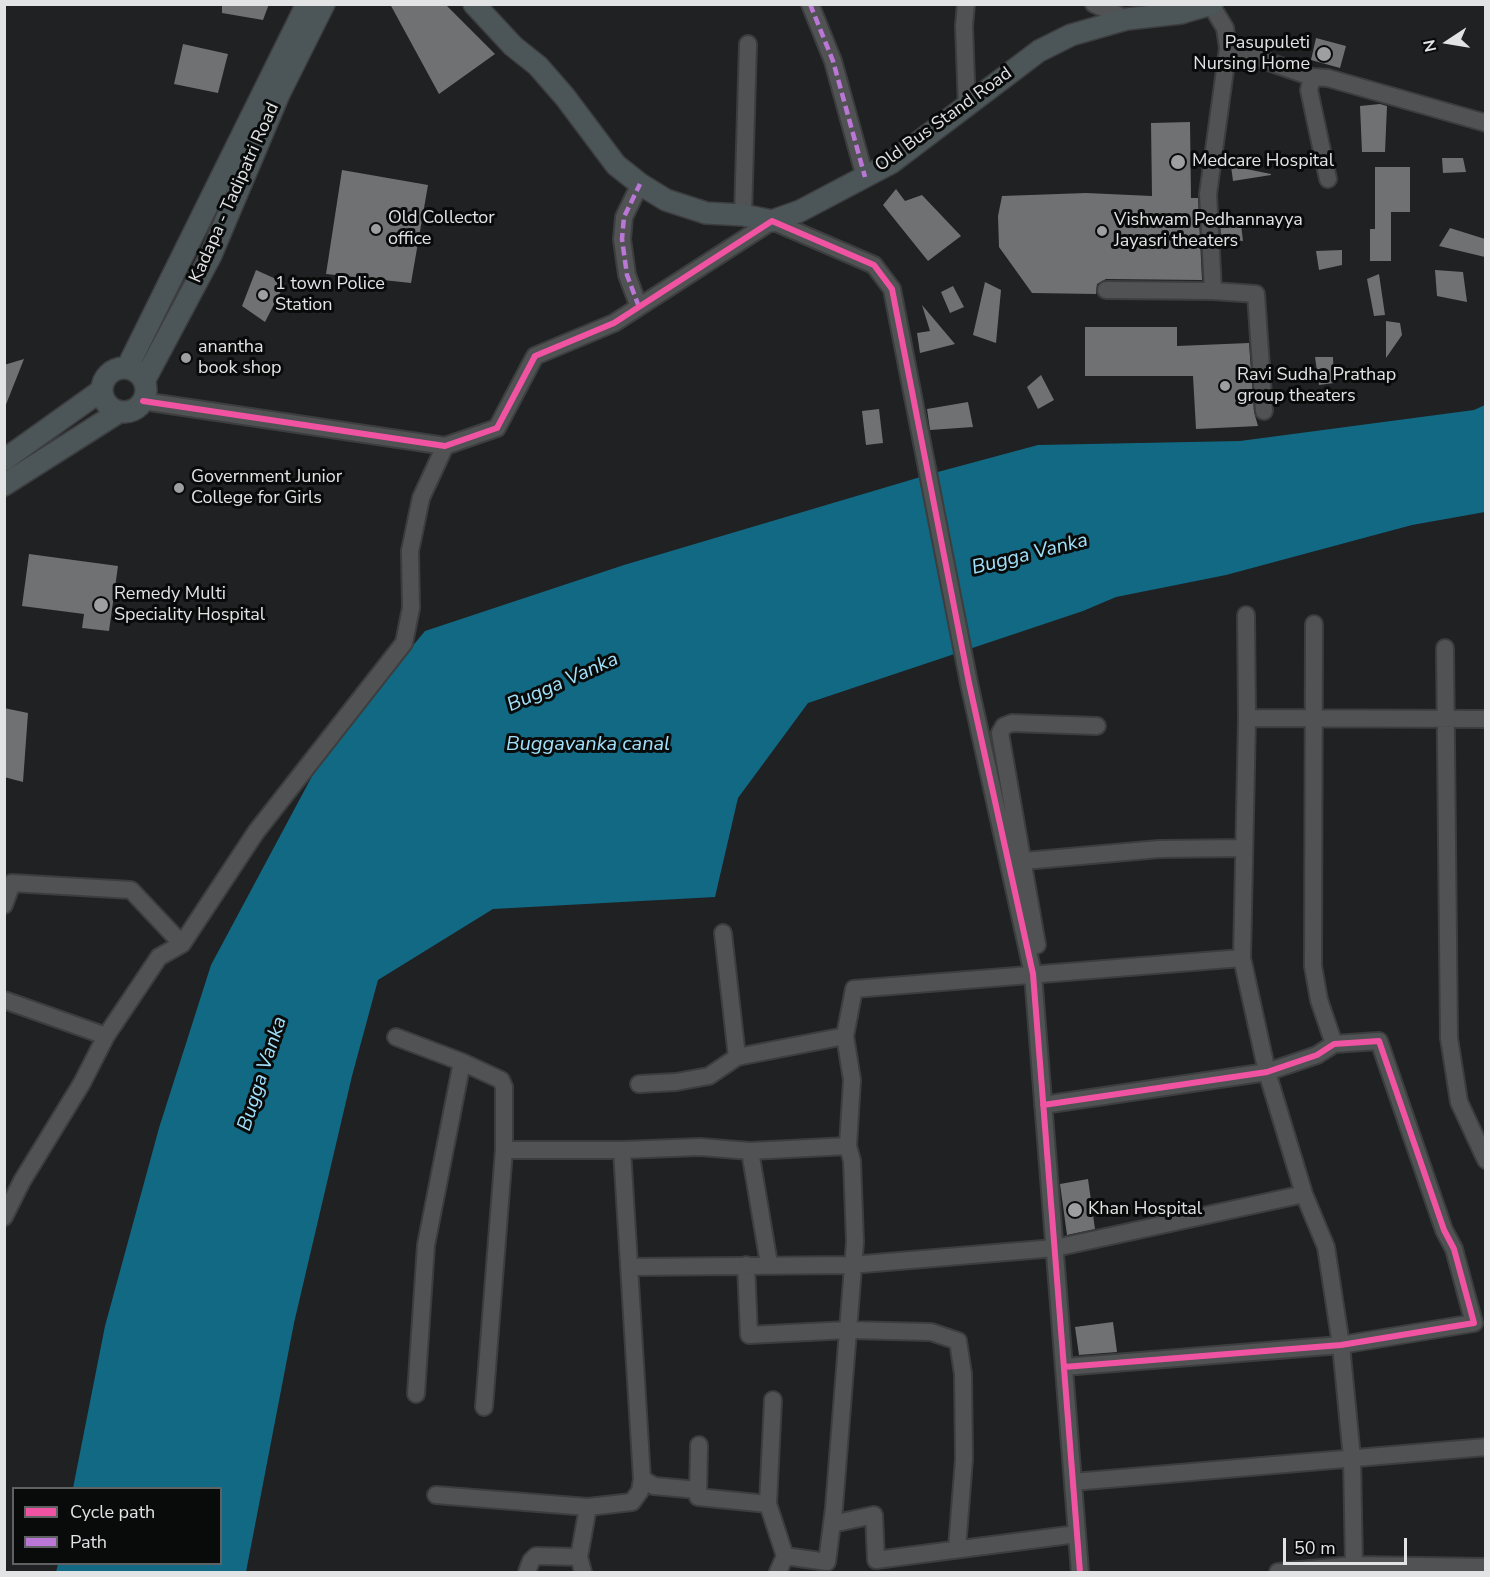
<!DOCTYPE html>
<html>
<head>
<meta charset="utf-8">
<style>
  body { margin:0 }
  #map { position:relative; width:1490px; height:1577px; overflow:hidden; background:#1f2122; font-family:"Nunito Sans",sans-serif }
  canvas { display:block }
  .frame { position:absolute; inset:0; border:6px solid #e1e3e4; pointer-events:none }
  .legend { position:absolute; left:12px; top:1487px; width:210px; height:78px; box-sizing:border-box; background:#090b0b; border:2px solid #5f6162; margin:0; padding:8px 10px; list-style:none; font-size:18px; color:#e1e3e4 }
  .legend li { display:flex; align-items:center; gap:12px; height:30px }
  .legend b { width:30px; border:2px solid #5f6162 }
  .north { position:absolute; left:1418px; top:12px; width:60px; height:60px; -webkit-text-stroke:4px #090b0b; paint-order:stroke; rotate:258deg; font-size:16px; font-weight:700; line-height:24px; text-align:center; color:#e1e3e4 }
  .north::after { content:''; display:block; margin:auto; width:21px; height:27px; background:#e1e3e4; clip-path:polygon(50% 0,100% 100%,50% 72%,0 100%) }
  .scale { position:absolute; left:1283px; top:1538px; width:124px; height:27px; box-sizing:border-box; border:3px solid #e1e3e4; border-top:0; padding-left:8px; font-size:18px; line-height:21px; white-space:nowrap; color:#e1e3e4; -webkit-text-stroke:4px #090b0b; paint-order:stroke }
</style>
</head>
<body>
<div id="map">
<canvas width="1490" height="1577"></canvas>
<div class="frame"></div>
<ul class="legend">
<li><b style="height:8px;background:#f153a3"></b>Cycle path</li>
<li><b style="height:8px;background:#ba77d6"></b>Path</li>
</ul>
<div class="north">N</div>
<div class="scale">50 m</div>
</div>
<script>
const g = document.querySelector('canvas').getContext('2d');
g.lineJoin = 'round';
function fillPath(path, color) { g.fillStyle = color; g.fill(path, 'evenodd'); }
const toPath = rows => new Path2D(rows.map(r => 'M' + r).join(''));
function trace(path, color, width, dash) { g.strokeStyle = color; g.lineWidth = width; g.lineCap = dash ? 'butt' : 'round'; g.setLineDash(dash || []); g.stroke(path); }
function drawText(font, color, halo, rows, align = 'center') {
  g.font = font + ' "Nunito Sans",sans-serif'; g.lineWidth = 6; g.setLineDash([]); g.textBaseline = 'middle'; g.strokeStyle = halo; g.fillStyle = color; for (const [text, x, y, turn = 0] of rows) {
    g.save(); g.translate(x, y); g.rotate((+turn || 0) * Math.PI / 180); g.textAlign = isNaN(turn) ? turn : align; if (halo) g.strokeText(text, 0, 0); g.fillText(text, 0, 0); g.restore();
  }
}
fillPath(toPath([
  [1485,405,1485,512,1412,525,1226,575,1116,597,1083,611,808,703,738,798,715,897,493,909,378,980,352,1076,294,1323,246,1572,56,1572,58,1564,220,1564,220,1488,73,1488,105,1326,159,1128,211,965,325,752,425,631,624,565,934,473,1038,445,1240,441,1474,410]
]), '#126984');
fillPath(toPath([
  [222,4,269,4,263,20,222,13],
  [390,4,445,4,495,54,439,94],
  [1316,38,1346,46,1340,68,1311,60],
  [183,44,228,54,218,93,174,84],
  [1380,104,1387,106,1385,152,1362,152,1360,106],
  [1190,122,1191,198,1198,198,1202,280,1106,279,1097,284,1096,294,1032,293,999,247,998,216,1002,196,1086,193,1152,196,1151,123],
  [1442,158,1463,158,1466,172,1443,173],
  [1231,166,1271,174,1271,175,1233,181],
  [1375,167,1410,167,1410,212,1391,212,1391,261,1370,261,1370,229,1375,229],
  [342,170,428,185,411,283,326,274],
  [896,189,905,201,922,195,961,236,928,261,883,205],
  [1220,221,1241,224,1243,241,1221,238],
  [1450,228,1485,239,1485,257,1439,246],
  [1342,250,1342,265,1319,270,1316,251],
  [256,270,285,283,265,322,242,306],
  [1435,270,1463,272,1467,302,1437,296],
  [1379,274,1385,315,1374,316,1367,279],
  [985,282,1001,290,996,343,973,335],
  [953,286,964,307,950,313,941,292],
  [922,305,955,344,920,353,917,333,930,331],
  [1386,321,1400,323,1402,335,1386,358],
  [1085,327,1177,327,1177,346,1249,343,1254,412,1258,426,1196,429,1193,376,1085,376],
  [1315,357,1333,357,1334,383,1319,385],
  [24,359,5,407,4,407,4,365],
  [1041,375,1054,400,1038,409,1027,387],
  [968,402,973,427,930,430,927,409],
  [879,409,883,443,866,445,862,411],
  [29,554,118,566,109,631,82,628,84,614,22,606],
  [4,708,28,713,23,782,4,777],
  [1088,1179,1095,1229,1067,1235,1060,1184],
  [1113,1322,1117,1352,1079,1355,1075,1327]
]), '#707172');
const minor = toPath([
  [810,4,833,61,865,177],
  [966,4,964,26,967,108],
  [1094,4,1127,19],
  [1211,5,1225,28,1228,48,1208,194,1213,291,1256,294,1264,411],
  [1228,48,1312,77,1328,78,1486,123],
  [1312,77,1309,90,1328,179],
  [743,215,748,44],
  [1106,290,1213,291],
  [639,307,627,275,622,239,624,217,640,184],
  [143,401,445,446,497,428,535,356,614,323,772,221,874,265,892,289,969,683,1033,974,1080,1572],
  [1246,615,1247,718,1242,958,1267,1072,1304,1194,1326,1247,1341,1345,1352,1458,1354,1565],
  [1314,624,1313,966,1319,1000,1334,1044],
  [1445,648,1449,1038,1459,1102,1486,1160],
  [1247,718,1486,719],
  [1024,861,1159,849,1244,848],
  [4,905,12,883,131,890,182,944,256,832,404,643,411,608,410,551,421,498,445,446],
  [1037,945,1000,733,1004,726,1012,723,1097,726],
  [4,1000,106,1036,159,957,182,944],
  [396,1037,462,1062,501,1080,504,1087,504,1150,622,1150,642,1479,640,1491,632,1502,588,1507,579,1557,583,1572],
  [737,1057,845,1036],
  [639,1084,676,1082,709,1076,737,1057,723,933],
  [1043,1105,1267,1072,1317,1055,1334,1044,1379,1041,1444,1230,1454,1249,1474,1323,1341,1345,1064,1367],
  [622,1150,700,1147,750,1151,848,1146],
  [750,1151,769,1264],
  [4,1217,22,1181,82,1083,106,1036],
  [746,1265,749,1335,848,1330,931,1332,958,1341,963,1374,964,1459,957,1548],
  [629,1267,851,1265,1055,1248,1304,1194],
  [416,1394,426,1245,462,1062],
  [484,1407,504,1150],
  [699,1445,698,1497,768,1504,785,1556,778,1572],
  [642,1479,654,1486,698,1490],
  [1073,1482,1486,1447],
  [436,1495,588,1507],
  [768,1504,773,1400],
  [832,1524,874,1515,876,1560,1077,1534],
  [785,1556,827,1562,834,1508,855,1242,852,1161,848,1146,852,1080,845,1036,854,989,1242,958],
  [527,1572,531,1561,536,1556,579,1557],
  [1278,1572,1354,1565,1486,1567]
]);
const major = toPath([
  [474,4,513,46,538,66,565,97,616,165,640,184,666,200,706,213,743,215,772,221,800,211,891,163,1039,51,1071,35,1127,19,1181,13,1212,4],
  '102 390a22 22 0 1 1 44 0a22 22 0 1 1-44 0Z',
  [127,368,307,4],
  [144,381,211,255,279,94,324,4],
  [4,460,102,390],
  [4,485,119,412]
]);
trace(minor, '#3c3d3e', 20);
trace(major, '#3c3d3e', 24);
trace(minor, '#515253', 16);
trace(major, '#4c5558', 21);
trace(toPath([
  [810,4,833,61,865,177],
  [639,307,627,275,622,239,624,217,640,184]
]), '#ba77d6', 4.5, [9, 4.5]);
trace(toPath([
  [143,401,445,446,497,428,535,356,614,323,772,221,874,265,892,289,969,683,1033,974,1080,1572],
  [1043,1105,1267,1072,1317,1055,1334,1044,1379,1041,1444,1230,1454,1249,1474,1323,1341,1345,1064,1367]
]), '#f153a3', 6);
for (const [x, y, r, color] of [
  [1324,54,8,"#9d9fa0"],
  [1178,162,8,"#9d9fa0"],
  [376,229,6,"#9d9fa0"],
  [1102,231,6,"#9d9fa0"],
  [263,295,6,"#9d9fa0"],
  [186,358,6,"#9d9fa0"],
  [1225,386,6,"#9d9fa0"],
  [179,488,6,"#9d9fa0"],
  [101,605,8,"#9d9fa0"],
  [1075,1210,8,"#9d9fa0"]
]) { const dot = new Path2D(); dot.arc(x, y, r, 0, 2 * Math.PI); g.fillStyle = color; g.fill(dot); trace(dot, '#090b0b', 2); }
drawText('18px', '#e1e3e4', '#090b0b', [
  ["Pasupuleti",1310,44,"right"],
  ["Nursing Home",1310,65,"right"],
  ["Medcare Hospital",1192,162],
  ["Old Collector",388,219],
  ["office",388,240],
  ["Vishwam Pedhannayya",1114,221],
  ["Jayasri theaters",1114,242],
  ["1 town Police",275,285],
  ["Station",275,306],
  ["anantha",198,348],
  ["book shop",198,369],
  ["Ravi Sudha Prathap",1237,376],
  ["group theaters",1237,397],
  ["Government Junior",191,478],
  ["College for Girls",191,499],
  ["Remedy Multi",114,595],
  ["Speciality Hospital",114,616],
  ["Khan Hospital",1088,1210]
], 'left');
drawText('18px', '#e1e3e4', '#090b0b', [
  ["Old Bus Stand Road",944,120,-36],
  ["Kadapa - Tadipatri Road",235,193,-66]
]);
drawText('italic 20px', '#a2e1fc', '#090b0b', [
  ["Bugga Vanka",1030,555,-14],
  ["Bugga Vanka",563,683,-24],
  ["Buggavanka canal",588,745],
  ["Bugga Vanka",263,1074,-72]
]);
</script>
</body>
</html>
